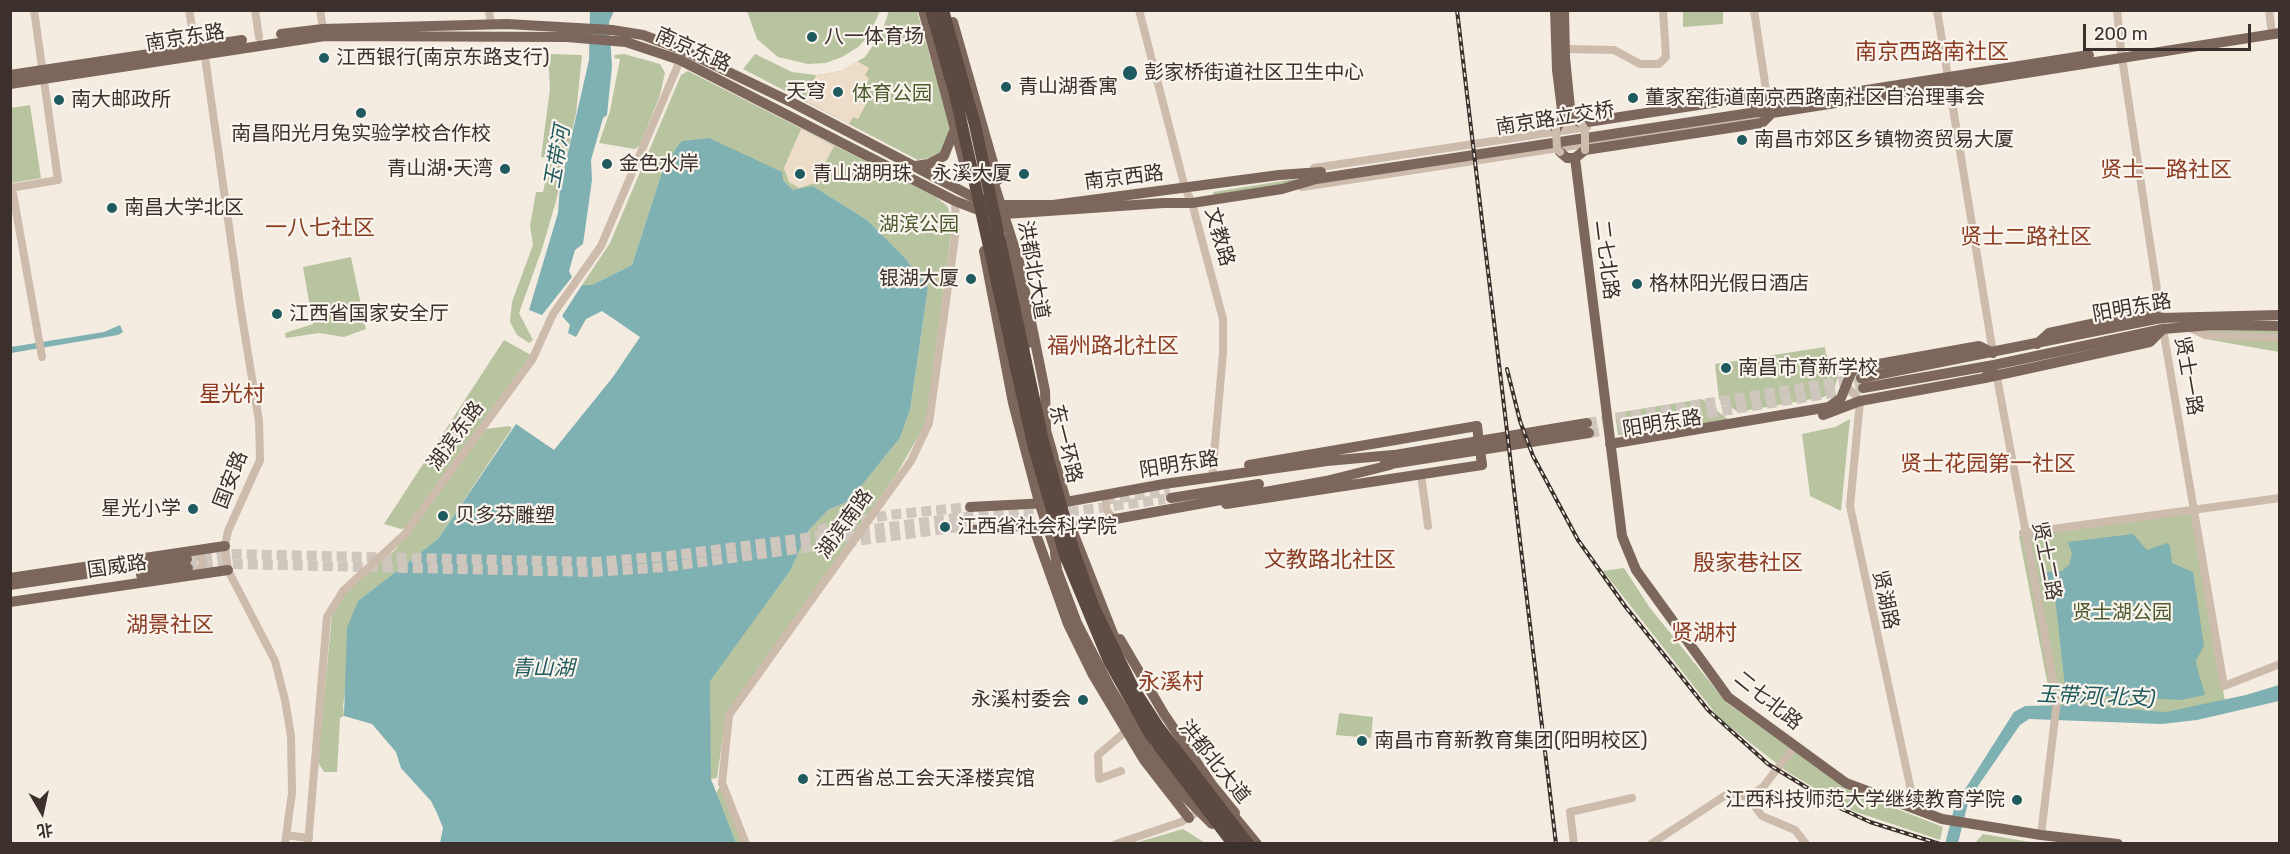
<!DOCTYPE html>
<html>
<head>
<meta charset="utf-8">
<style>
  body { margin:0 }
  #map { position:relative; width:2290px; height:854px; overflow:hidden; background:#f4ebe1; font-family:Rubik,"Noto Sans SC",sans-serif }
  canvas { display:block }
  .frame { position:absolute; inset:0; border:12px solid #3b302b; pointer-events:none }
  .north { position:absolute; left:12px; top:782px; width:60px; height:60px; -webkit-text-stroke:4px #fbf5ee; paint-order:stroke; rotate:171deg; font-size:16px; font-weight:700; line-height:24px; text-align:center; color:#3b302b }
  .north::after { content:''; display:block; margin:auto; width:21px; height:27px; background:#3b302b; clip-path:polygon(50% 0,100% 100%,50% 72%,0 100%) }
  .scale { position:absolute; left:2083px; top:24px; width:168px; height:27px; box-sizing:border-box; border:3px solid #3b302b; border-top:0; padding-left:8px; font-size:18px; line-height:21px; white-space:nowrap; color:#3b302b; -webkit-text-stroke:4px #fbf5ee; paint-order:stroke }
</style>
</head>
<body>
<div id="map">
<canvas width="2290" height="854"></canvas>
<div class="frame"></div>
<div class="north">北</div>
<div class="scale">200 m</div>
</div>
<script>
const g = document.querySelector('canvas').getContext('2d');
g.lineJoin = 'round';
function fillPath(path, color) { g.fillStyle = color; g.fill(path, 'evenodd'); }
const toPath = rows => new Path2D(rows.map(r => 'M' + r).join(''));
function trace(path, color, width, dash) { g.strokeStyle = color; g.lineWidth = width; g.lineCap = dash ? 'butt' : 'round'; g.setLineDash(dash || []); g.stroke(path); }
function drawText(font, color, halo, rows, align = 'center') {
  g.font = font + ' Rubik,"Noto Sans SC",sans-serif'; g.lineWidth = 4.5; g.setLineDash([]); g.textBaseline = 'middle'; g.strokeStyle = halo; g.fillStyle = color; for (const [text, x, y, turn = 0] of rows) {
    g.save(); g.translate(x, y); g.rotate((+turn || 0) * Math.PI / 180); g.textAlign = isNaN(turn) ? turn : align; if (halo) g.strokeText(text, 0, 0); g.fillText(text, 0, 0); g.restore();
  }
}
fillPath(toPath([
  [747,11,747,10,880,11,869,36,858,47,842,57,826,63,808,64,778,57,757,39],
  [889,11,917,11,951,130,941,152,930,158,918,160,743,69,755,54,792,72,816,75,841,71,865,57,881,34],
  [1683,11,1723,11,1723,24,1683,27],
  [548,54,582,55,576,114,556,201,542,249,519,313,533,340,529,343,517,335,510,322,512,302,533,245,530,226,536,192,543,192,551,159,541,157,550,89],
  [624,54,660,64,665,73,660,95,640,145,635,149,599,143,610,111,620,59,614,58,615,55],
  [688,71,936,197,947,206,953,220,926,423,896,475,726,715,717,778,711,779,709,681,790,571,809,530,828,510,849,501,900,438,910,410,928,288,905,258,867,220,813,186,800,191,793,190,783,180,661,175,632,265,592,285,582,285,610,243,681,75],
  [30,105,41,178,11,183,11,108],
  [1295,179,1296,182,1214,196,1213,192],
  [351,257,366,329,344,337,319,333,286,338,285,333,313,324,303,267],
  [2203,330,2279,330,2279,352,2205,339],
  [504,340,531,355,405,528,401,529,384,524],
  [1825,347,1826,354,1837,368,1838,377,1834,389,1824,397,1738,412,1719,399,1715,364],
  [1702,399,1729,420,1633,436,1618,435,1615,413],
  [1850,419,1841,511,1810,496,1802,434,1835,427],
  [509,426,512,428,438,539,358,601,343,706,344,716,340,718,337,772,324,772,318,762,332,614,347,590,395,550,486,429],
  [2192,512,2225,701,2166,713,2052,707,2019,536],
  [1624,568,1650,608,1727,703,1851,791,1943,827,1940,840,1853,811,1786,771,1719,718,1603,571],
  [1339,713,1373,717,1371,738,1336,735],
  [722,783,746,843,736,843,716,793],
  [1183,829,1205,843,1135,843],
  [1983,834,2030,842,2047,843,1975,843]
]), '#b8c4a0');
fillPath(toPath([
  [857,61,869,68,865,75,869,79,864,89,869,92,866,97,869,99,858,119,853,117,849,124,806,101,816,75,841,71],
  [801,129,834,146,815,183,799,188,789,182,784,168]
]), '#ecdcc8');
fillPath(toPath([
  [590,11,614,11,609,22,612,66,607,115,603,118,591,160,592,180,583,244,575,250,569,271,572,277,542,315,529,310,558,213,560,187,589,60],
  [709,138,782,172,783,180,793,190,813,186,867,220,905,258,928,288,910,410,900,438,849,501,828,510,809,530,790,571,710,681,711,779,736,843,440,843,443,828,437,813,431,801,401,768,396,752,372,724,344,716,347,628,358,601,438,539,516,424,554,450,613,377,640,337,602,311,586,319,576,337,568,333,570,325,562,316,582,285,592,285,632,265,661,175,677,147,682,141],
  [120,325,123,332,118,335,11,353,11,347,104,332],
  [2133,534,2147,550,2167,543,2170,546,2172,563,2193,572,2204,646,2196,660,2197,667,2205,695,2180,700,2084,695,2078,705,2166,712,2246,695,2279,685,2279,701,2197,720,2162,724,2029,719,2020,725,1969,799,1958,843,1945,844,1955,805,2014,712,2025,706,2067,705,2056,605,2043,572,2062,571,2069,565,2072,554,2068,542]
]), '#7fb0b2');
trace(toPath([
  [1587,423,1861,378],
  [1589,433,1863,388],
  [1105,500,1170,491],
  [818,530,888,515,970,507],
  [187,559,232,554,594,562,668,556,1033,508],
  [188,568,233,564,593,572,665,567,1165,499]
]), '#cfc6bd', 10, [10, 5]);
trace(toPath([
  [189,10,196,50],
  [255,10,259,37],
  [320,10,323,29],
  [489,10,491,24],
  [1139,10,1185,188,1192,203,1223,319,1223,353,1212,478],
  [1754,10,1766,90,1771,103],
  [1937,10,1993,353],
  [2117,10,2121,51,2163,329,2224,686,2280,664],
  [2269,10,2272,34],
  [1565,49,1614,50,1640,64,1659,64,1666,57,1663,10],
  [204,50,241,311,259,421,260,460,228,531,225,546,228,570,275,661,285,700,291,736,292,793,285,844],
  [1314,168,1587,127],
  [1302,187,1756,118,1767,114],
  [10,188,58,180,34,10],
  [12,188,42,357],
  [2190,328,2205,335,2280,338],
  [1996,372,2057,701,2041,835],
  [1847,386,1860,401,1850,506,1915,809],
  [1421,475,1428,526],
  [1112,494,1106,500,1106,508,1110,515,1116,518],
  [2023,533,2280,498],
  [194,550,203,561,201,569,196,575],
  [1121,771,1099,779,1098,755,1125,732],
  [1748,797,1763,787,1795,746],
  [286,835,309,838],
  [308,844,327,617,343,591,404,535,532,360,553,314,601,246,681,58],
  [746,844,722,783,729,715,911,461,929,423,956,230,955,201],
  [1116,844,1181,822,1201,810],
  [1574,844,1570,812,1632,798],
  [1651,844,1729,793,1748,797,1762,816,1795,830,1806,844]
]), '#cdbbac', 8);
trace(toPath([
  [923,10,967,174],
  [1555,10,1557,70,1563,118],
  [1564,10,1565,58,1571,117],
  [953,22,998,180],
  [281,34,323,29,507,24,612,30,643,35,685,51,793,103,973,197,1003,205,1053,205,1279,175,1321,172],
  [10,75,242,40],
  [10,84,325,36,567,37,626,42,680,60,955,201,976,209,1005,214,1163,203,1192,203,1282,189,1316,179,1757,112,1772,113,2280,33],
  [1752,108,2089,55],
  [1556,129,1563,118,1571,117,1581,123,1757,96,1771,103],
  [1560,152,1567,158,1575,158,1585,150,1762,123,1772,113],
  [1575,158,1622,536,1636,570,1728,697,1846,783,1942,819,2041,835,2118,844],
  [915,166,929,164,944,156,954,131],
  [1008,240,1028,343],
  [984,251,1013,403,1039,502,1058,559],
  [2037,344,2049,333,2147,312,2161,318],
  [1861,378,2161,318,2280,315],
  [1985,378,2150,342,2162,330],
  [1863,388,1994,365,2163,329,2212,325,2280,326],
  [1823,415,1860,401,1985,378,1994,365],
  [1044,423,1065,497],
  [1610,444,1829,407,1841,398,1851,373,1856,368,1979,346,1993,353],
  [1389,456,1587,423],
  [1249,465,1477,426],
  [1384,465,1589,433],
  [1171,498,1259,484],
  [1226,504,1482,465],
  [970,507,1066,502,1164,484,1327,461,1393,455],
  [1033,526,1068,624,1093,675,1144,760,1189,818],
  [1071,527,1119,649],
  [974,530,1009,526,1071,527,1326,481,1390,465],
  [141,575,188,568],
  [10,578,225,546],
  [10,585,187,559],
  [10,602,228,570],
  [1120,639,1164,714,1213,786,1235,813],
  [1156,751,1186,792],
  [1229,810,1257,844]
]), '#7d675c', 10);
const rail = toPath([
  [1457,10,1556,844],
  [1507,369,1520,421,1533,456,1578,540,1625,606,1708,710,1768,764,1842,809,1870,822,1940,844]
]);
trace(rail, '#3b302b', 4);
trace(rail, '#fbf5ee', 1.5, [4.5]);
trace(toPath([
  [1581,123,1585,130,1585,150],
  [1556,129,1557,149,1560,152]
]), '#cdbbac', 8);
trace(toPath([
  [990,171,1019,262,1045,391,1046,430],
  [1477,426,1482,465],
  [1055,553,1057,570,1077,623,1110,687,1152,756,1178,790,1212,824]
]), '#7d675c', 10);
trace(toPath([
  [931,10,955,94,1033,444,1065,555,1109,661,1150,734,1233,844],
  [943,10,975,125,1043,441,1074,552,1094,608,1133,688,1159,728,1248,844]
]), '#5c4a42', 12);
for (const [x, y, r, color] of [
  [812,37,6,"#1f5a5e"],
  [324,58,6,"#1f5a5e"],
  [1130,73,8,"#1f5a5e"],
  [1006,87,6,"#1f5a5e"],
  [838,92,6,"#1f5a5e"],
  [1633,98,6,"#1f5a5e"],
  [59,100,6,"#1f5a5e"],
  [361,113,6,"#1f5a5e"],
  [1742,140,6,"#1f5a5e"],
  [607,164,6,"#1f5a5e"],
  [505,169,6,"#1f5a5e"],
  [800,174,6,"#1f5a5e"],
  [1024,174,6,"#1f5a5e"],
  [112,208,6,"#1f5a5e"],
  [971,279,6,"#1f5a5e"],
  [1637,284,6,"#1f5a5e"],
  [277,314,6,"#1f5a5e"],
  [1726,368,6,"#1f5a5e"],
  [193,509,6,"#1f5a5e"],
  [443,516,6,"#1f5a5e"],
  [945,527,6,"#1f5a5e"],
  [1083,700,6,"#1f5a5e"],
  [1362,741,6,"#1f5a5e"],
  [803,779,6,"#1f5a5e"],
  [2017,800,6,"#1f5a5e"]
]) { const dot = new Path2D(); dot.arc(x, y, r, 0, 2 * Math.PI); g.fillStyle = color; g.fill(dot); trace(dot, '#fbf5ee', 2); }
drawText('20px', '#3b302b', '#fbf5ee', [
  ["八一体育场",824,37],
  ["江西银行(南京东路支行)",336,58],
  ["彭家桥街道社区卫生中心",1144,73],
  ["青山湖香寓",1018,87],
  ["天穹",826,92,"right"],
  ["董家窑街道南京西路南社区自治理事会",1645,98],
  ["南大邮政所",71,100],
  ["南昌阳光月兔实验学校合作校",361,134,"center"],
  ["南昌市郊区乡镇物资贸易大厦",1754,140],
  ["金色水岸",619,164],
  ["青山湖·天湾",493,169,"right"],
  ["青山湖明珠",812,174],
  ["永溪大厦",1012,174,"right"],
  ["南昌大学北区",124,208],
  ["银湖大厦",959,279,"right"],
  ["格林阳光假日酒店",1649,284],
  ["江西省国家安全厅",289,314],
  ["南昌市育新学校",1738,368],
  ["星光小学",181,509,"right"],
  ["贝多芬雕塑",455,516],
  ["江西省社会科学院",957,527],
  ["永溪村委会",1071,700,"right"],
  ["南昌市育新教育集团(阳明校区)",1374,741],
  ["江西省总工会天泽楼宾馆",815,779],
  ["江西科技师范大学继续教育学院",2005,800,"right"]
], 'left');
drawText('20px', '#3b302b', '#fbf5ee', [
  ["南京东路",185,38,-9],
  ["南京东路",693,50,24],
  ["南京路立交桥",1555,119,-9],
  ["南京西路",1124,178,-7],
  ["文教路",1219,237,74],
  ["二七北路",1606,260,83],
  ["洪都北大道",1033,270,80],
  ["阳明东路",2132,308,-10],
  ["贤士一路",2188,376,80],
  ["阳明东路",1662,424,-9],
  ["湖滨东路",456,436,-54],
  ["东一环路",1065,444,76],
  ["阳明东路",1179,465,-9],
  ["国安路",231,480,-69],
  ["湖滨南路",845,524,-54],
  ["贤士二路",2046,561,79],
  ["国威路",117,567,-8],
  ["贤湖路",1885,600,78],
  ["二七北路",1768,701,39],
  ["洪都北大道",1214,762,51]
]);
drawText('20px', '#4a5a2e', '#fbf5ee', [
  ["体育公园",892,94],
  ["湖滨公园",919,225],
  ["贤士湖公园",2122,613]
]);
drawText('italic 21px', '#1f5a5e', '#fbf5ee', [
  ["玉带河",558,157,-80],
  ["青山湖",543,669],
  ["玉带河(北支)",2096,697,2]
]);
drawText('22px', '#8c3b22', '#fbf5ee', [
  ["南京西路南社区",1932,53],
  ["贤士一路社区",2166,171],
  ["一八七社区",320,229],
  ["贤士二路社区",2026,238],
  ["福州路北社区",1113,347],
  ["星光村",232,395],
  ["贤士花园第一社区",1988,465],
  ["文教路北社区",1330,561],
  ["殷家巷社区",1748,564],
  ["湖景社区",170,626],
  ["贤湖村",1704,634],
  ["永溪村",1171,683]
]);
</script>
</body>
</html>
